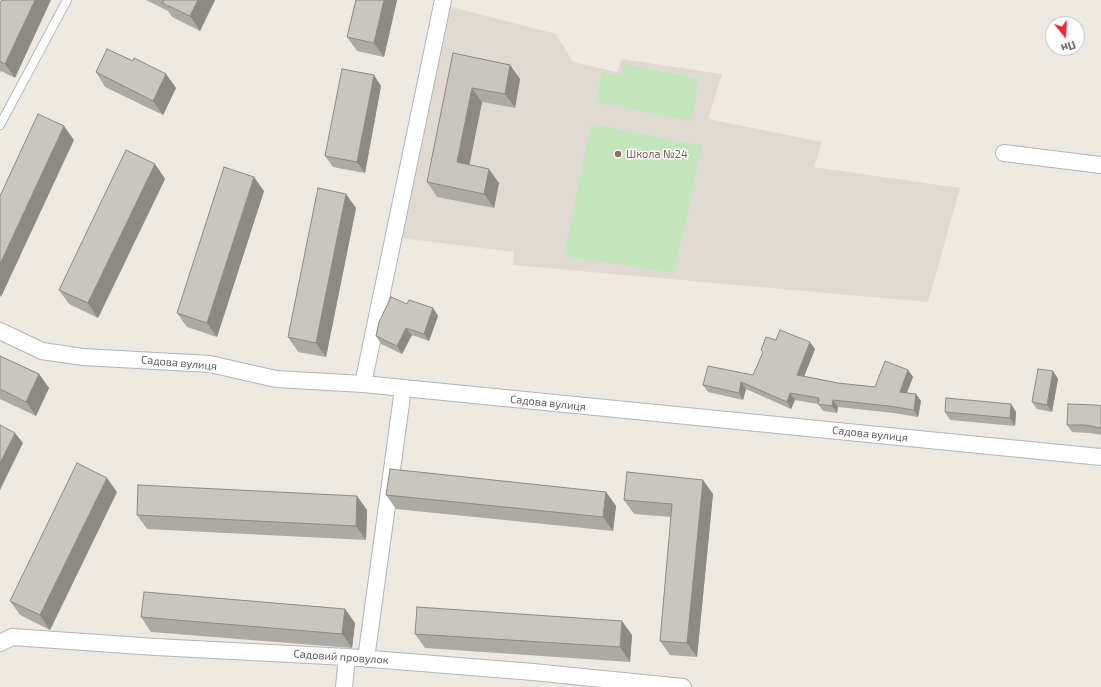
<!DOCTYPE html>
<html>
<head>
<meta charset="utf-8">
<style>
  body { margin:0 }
  #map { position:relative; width:1101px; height:687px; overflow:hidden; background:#ede8e0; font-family:"Exo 2",sans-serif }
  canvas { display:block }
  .north { position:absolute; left:1045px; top:16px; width:40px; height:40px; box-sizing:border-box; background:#fff; border:1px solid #bdbfc0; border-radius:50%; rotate:162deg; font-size:11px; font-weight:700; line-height:16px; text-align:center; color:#595e62 }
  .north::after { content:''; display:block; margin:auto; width:14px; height:18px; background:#ec2736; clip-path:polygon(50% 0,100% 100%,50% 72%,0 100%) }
</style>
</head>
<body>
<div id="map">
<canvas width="1101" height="687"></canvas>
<div class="north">Пн</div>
</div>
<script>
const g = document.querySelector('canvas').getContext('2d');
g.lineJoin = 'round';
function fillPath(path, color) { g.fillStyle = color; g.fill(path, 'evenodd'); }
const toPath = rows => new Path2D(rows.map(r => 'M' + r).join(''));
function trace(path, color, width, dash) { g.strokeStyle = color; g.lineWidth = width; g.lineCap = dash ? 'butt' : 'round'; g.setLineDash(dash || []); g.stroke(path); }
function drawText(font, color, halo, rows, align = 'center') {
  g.font = font + ' "Exo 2",sans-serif'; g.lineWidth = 3; g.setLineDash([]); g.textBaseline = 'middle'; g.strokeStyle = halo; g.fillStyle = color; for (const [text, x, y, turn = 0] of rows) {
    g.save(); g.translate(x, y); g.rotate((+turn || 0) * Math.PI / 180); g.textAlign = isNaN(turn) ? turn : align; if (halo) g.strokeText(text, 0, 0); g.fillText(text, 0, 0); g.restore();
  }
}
fillPath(toPath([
  [448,6,556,34,573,62,617,72,622,59,722,74,708,119,822,142,814,167,960,188,928,302,513,265,514,252,400,238]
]), '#dfd9d1');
fillPath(toPath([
  [623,64,699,79,691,121,596,102,602,72,621,76],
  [591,124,702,146,674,273,564,256]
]), '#c2e5bc');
const service = toPath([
  [0,125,67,0]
]);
const minor = toPath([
  [1004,153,1101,165],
  [0,331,42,351,83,357,210,364,276,379,363,384,1101,457],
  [363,384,443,0],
  [0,643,12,637,156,647,347,657,533,672,683,687],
  [366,659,403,389],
  [344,687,347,657]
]);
trace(service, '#b1b5b9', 10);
trace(minor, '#b1b5b9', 18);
trace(service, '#fff', 8);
trace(minor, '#fff', 16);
fillPath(toPath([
  [146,0,215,0,200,31,172,17,168,11],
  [356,0,397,0,384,57,357,51,347,37],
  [0,3,15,78,1,71,0,73],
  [453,53,510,65,520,79,515,108,482,102,469,165,499,183,494,208,437,197,427,182],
  [133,61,166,74,176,88,163,115,105,87,96,72],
  [381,86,365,173,333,167,325,156],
  [155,164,165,179,98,318,69,304,59,290],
  [264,191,217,337,187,327,177,313],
  [346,194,356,208,326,357,298,352,288,337],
  [407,304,433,308,438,316,429,341,412,335,402,354,381,344,376,336],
  [776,340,815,349,804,376,838,383,875,387,908,370,913,377,907,393,916,394,921,401,918,417,894,413,838,407,837,413,823,411,818,404,795,400,791,409,746,389,743,400,708,392,703,385,753,375,763,353,761,350],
  [0,356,39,374,49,388,36,416,0,399],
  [1053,371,1058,379,1052,412,1037,409,1032,402],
  [1011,404,1016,412,1015,426,950,420,945,412],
  [1101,406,1101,435,1090,433,1072,432,1067,425],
  [117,492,50,630,20,615,10,601],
  [606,492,616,506,613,531,396,509,386,495],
  [713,494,697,657,670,655,660,641,671,517,634,514,624,500],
  [357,496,367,510,366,540,147,529,137,515],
  [345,609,355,623,352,648,151,632,141,617],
  [415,634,632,635,630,662,425,648]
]), '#ada9a4');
fillPath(toPath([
  [35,0,51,0,15,78,5,64],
  [198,0,215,0,200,31,190,16],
  [384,0,397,0,384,57,374,43],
  [510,65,520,79,515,108,505,94],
  [166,74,176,88,163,115,153,101],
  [374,75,381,86,365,173,357,162],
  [472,88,482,102,467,177,457,162],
  [64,126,74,140,1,297,0,295,0,264],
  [155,164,165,179,98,318,88,303],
  [489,169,499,183,494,208,484,194],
  [254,177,264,191,217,337,207,323],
  [346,194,356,208,326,357,316,343],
  [433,308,438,316,429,341,424,334],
  [406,328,412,335,402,354,397,346],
  [810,342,815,349,802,382,797,375],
  [908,370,913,377,904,399,900,392],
  [1053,371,1058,379,1052,412,1047,405],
  [39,374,49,388,36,416,26,402],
  [741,382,746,389,743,400,739,393],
  [790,393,795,400,791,409,787,402],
  [916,394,921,401,918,417,914,410],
  [833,400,838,407,837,413,832,406],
  [1011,404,1016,412,1015,426,1010,418],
  [15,433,23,443,0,490,0,463],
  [107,478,117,492,50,630,40,615],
  [703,480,713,494,697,657,687,643],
  [606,492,616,506,613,531,603,517],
  [357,496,367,510,366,540,356,526],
  [345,609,355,623,352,648,342,634],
  [622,621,632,635,630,662,620,647]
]), '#8d8a86');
const building = toPath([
  [2,0,35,0,5,64,0,61,0,3,2,0],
  [164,0,198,0,190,16,162,3,164,0],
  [356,0,384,0,374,43,347,37,356,0],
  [107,49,133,61,134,58,166,74,153,101,96,72,107,49],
  [453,53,510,65,505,94,472,88,457,162,489,169,484,194,427,182,453,53],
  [342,69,374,75,357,162,325,156,342,69],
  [38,114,64,126,0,264,0,196,38,114],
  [126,150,155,164,88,303,59,290,126,150],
  [224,167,254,177,207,323,177,313,224,167],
  [318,188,346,194,316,343,288,337,318,188],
  [391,297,407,304,409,300,433,308,424,334,406,328,397,346,376,336,379,322,391,297],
  [780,330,810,342,797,375,838,383,875,387,885,361,908,370,900,392,916,394,914,410,889,406,833,400,832,406,818,404,819,398,790,393,787,402,741,382,739,393,703,385,708,366,753,375,763,352,761,350,766,337,776,340,780,330],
  [0,356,39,374,26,402,0,389,0,356],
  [1038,369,1053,371,1047,405,1032,402,1038,369],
  [946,398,1011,404,1010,418,945,412,946,398],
  [1068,404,1096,405,1101,406,1101,428,1085,425,1067,425,1068,404],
  [0,425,15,433,0,463,0,425],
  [77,463,107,478,40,615,10,601,77,463],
  [390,469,606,492,603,517,386,495,390,469],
  [627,472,703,480,687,643,660,641,672,504,624,500,627,472],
  [138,485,357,496,356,526,137,515,138,485],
  [144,592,345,609,342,634,141,617,144,592],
  [417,607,622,621,620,647,415,634,417,607]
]);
fillPath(building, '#c9c5bf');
trace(building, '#8d8a86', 1);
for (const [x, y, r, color] of [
  [618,154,4,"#8d6e63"]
]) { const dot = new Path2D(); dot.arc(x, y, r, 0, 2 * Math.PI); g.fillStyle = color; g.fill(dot); trace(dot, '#fff', 1.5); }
drawText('11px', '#785e54', '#fff', [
  ["Школа №24",626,154]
], 'left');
drawText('11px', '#595e62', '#fff', [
  ["Садова вулиця",179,363,5],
  ["Садова вулиця",548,403,6],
  ["Садова вулиця",870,434,6],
  ["Садовий провулок",341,657,4]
]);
</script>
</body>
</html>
